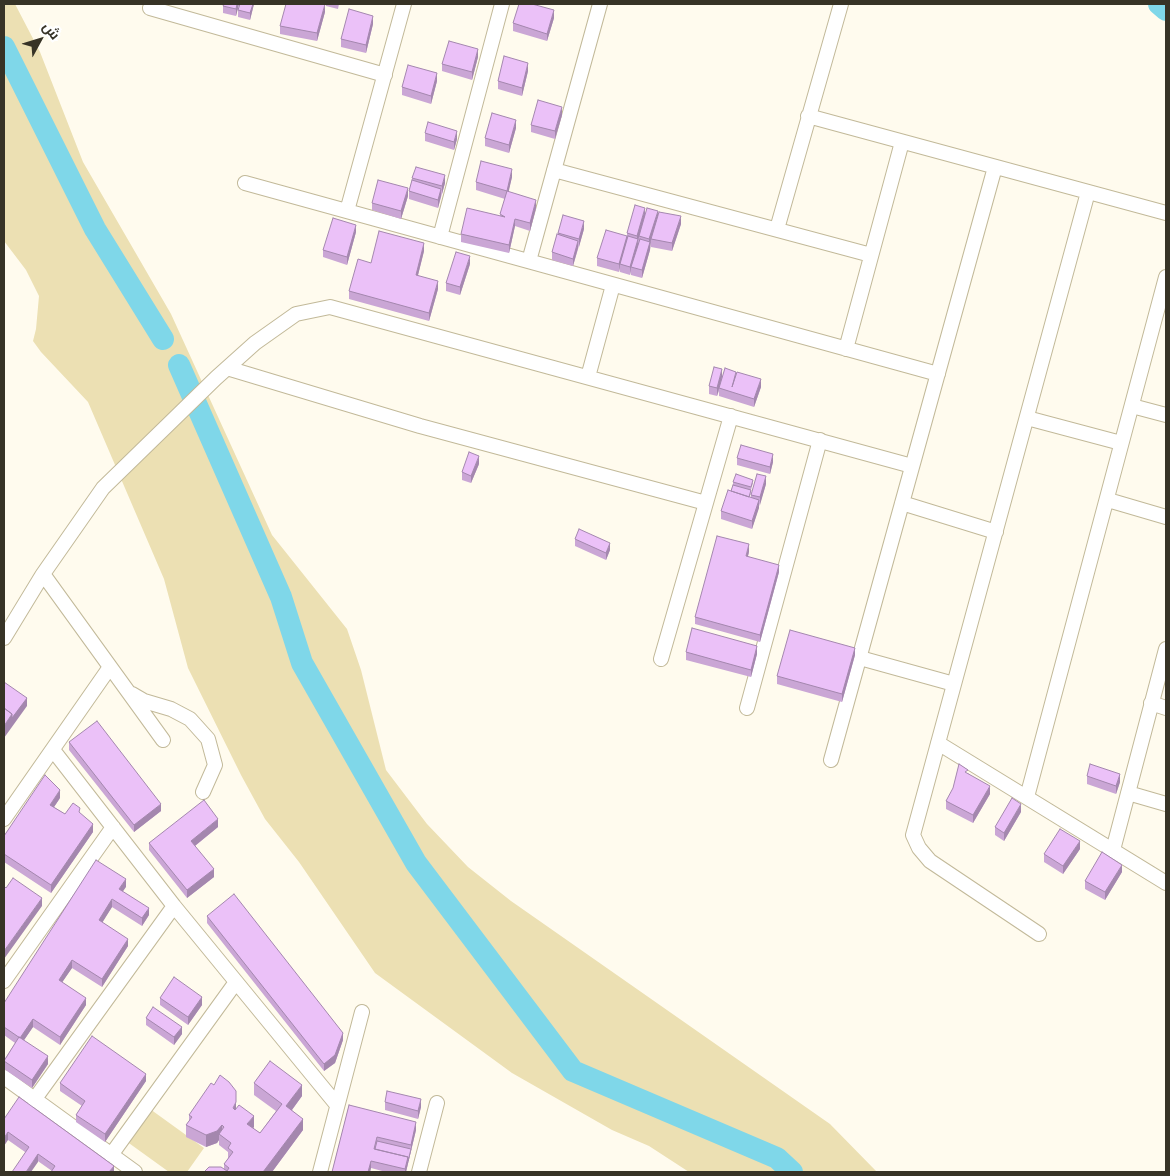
<!DOCTYPE html>
<html>
<head>
<meta charset="utf-8">
<style>
  body { margin:0 }
  #map { position:relative; width:1170px; height:1176px; overflow:hidden; background:#fffbee; font-family:Poppins,Cairo,sans-serif }
  canvas { display:block }
  .frame { position:absolute; inset:0; border:5px solid #373326; pointer-events:none }
  .north { position:absolute; left:15px; top:15px; width:50px; height:50px; -webkit-text-stroke:4px #fff; paint-order:stroke; rotate:51deg; font-size:14px; font-weight:700; line-height:20px; text-align:center; color:#373326 }
  .north::after { content:''; display:block; margin:auto; width:18px; height:22px; background:#373326; clip-path:polygon(50% 0,100% 100%,50% 72%,0 100%) }
</style>
</head>
<body>
<div id="map">
<canvas width="1170" height="1176"></canvas>
<div class="frame"></div>
<div class="north">ش</div>
</div>
<script>
const g = document.querySelector('canvas').getContext('2d');
g.lineJoin = 'round';
function fillPath(path, color) { g.fillStyle = color; g.fill(path, 'evenodd'); }
const toPath = rows => new Path2D(rows.map(r => 'M' + r).join(''));
function trace(path, color, width, dash) { g.strokeStyle = color; g.lineWidth = width; g.lineCap = dash ? 'butt' : 'round'; g.setLineDash(dash || []); g.stroke(path); }
fillPath(toPath([
  [4,4,15,4,40,52,83,162,171,314,272,535,347,629,361,670,386,770,427,824,468,867,511,901,830,1124,877,1172,689,1172,649,1146,612,1130,512,1073,375,973,299,862,265,819,241,775,188,668,164,579,88,402,41,352,33,341,36,329,39,296,26,270,4,241],
  [150,1109,204,1148,187,1172,169,1172,126,1141]
]), '#ece0b3');
trace(toPath([
  [1159,4,1166,10],
  [4,47,95,229,163,339],
  [179,365,281,597,302,663,416,863,573,1071,777,1158,792,1172]
]), '#7fd7e9', 22);
const minor = toPath([
  [150,8,385,75],
  [808,116,1166,213],
  [554,170,871,255],
  [245,183,938,374],
  [347,211,404,4],
  [777,229,841,4],
  [440,237,502,4],
  [529,261,600,4],
  [846,349,902,142],
  [227,368,420,426,706,503],
  [588,377,613,285],
  [1132,406,1166,415],
  [1027,418,1121,443],
  [1108,500,1166,517],
  [902,503,996,532],
  [43,574,163,740],
  [4,638,43,574,103,488,216,378,255,343,296,314,330,307,912,466],
  [860,658,954,684],
  [661,659,731,416],
  [132,694,144,701,171,709,190,719,208,739,215,765,203,792],
  [1151,703,1166,708],
  [747,708,820,440],
  [938,743,1166,883],
  [53,750,174,906,337,1105],
  [831,760,995,167],
  [1128,793,1166,804],
  [1027,797,1166,277],
  [4,819,110,667],
  [1113,850,1166,649],
  [1039,934,930,861,919,848,913,835,1088,192],
  [4,981,113,827],
  [4,1077,135,1172],
  [34,1100,174,906],
  [111,1155,236,982],
  [320,1172,362,1012],
  [419,1172,437,1103]
]);
trace(minor, '#c2b999', 16);
trace(minor, '#fff', 14);
fillPath(toPath([
  [239,4,236,16,223,13,223,6],
  [240,4,254,4,250,20,238,17,238,10],
  [326,4,339,4,338,9,326,6],
  [325,12,317,41,280,34,280,26],
  [554,18,547,41,513,31,513,23],
  [373,24,366,53,341,47,341,39],
  [478,57,472,80,442,71,442,64],
  [528,71,522,96,498,89,498,81],
  [437,81,431,104,402,95,402,87],
  [562,115,555,139,531,132,531,125],
  [516,128,509,153,485,146,485,138],
  [425,133,457,139,454,150,425,141],
  [512,177,508,192,536,208,530,231,515,226,509,253,461,242,461,234,500,216,505,199,476,190,476,182],
  [412,178,445,183,438,208,409,199,409,191,412,180],
  [408,196,401,219,372,210,372,203],
  [645,215,658,216,681,224,672,251,651,247,651,242,650,250,642,278,631,275,631,271,630,275,620,272,620,268,619,272,597,266,597,258,627,236,627,233],
  [584,229,573,266,552,260,552,252,558,233],
  [356,232,347,265,323,257,323,250],
  [424,251,418,275,438,289,429,321,349,299,349,291],
  [470,264,460,295,446,291,446,283],
  [736,375,761,387,754,407,719,396,719,391,717,396,709,394,709,386,722,377],
  [737,458,773,462,770,474,737,465],
  [479,464,471,483,462,480,462,472],
  [733,482,753,483,751,490,750,497,751,498,751,495,766,484,752,529,721,519,721,511,731,491,733,485],
  [575,539,610,550,606,560,575,546],
  [749,552,748,556,779,572,760,642,695,624,695,617],
  [686,652,757,654,751,677,686,660],
  [855,655,842,702,777,684,777,676],
  [69,742,161,811,134,832,69,750],
  [968,773,990,794,973,823,946,809,946,801],
  [1087,776,1120,782,1116,794,1087,784],
  [60,798,54,807,65,814,80,813,93,832,51,893,4,862,4,836],
  [1021,812,1004,841,995,835,995,827],
  [218,827,195,846,214,877,187,898,149,850,149,843],
  [1080,849,1063,874,1044,862,1044,854],
  [1122,872,1105,900,1085,889,1085,881],
  [126,887,122,891,149,915,142,926,112,907,102,922,128,946,102,987,72,968,62,982,86,1005,60,1045,33,1027,24,1040,48,1064,32,1088,4,1069,4,1060,15,1043,4,1035,4,1003],
  [207,916,343,1040,335,1063,324,1071,207,923],
  [160,998,202,1005,188,1025,160,1005],
  [146,1018,182,1034,174,1045,146,1025],
  [146,1081,105,1142,76,1122,76,1115,82,1106,60,1091,60,1083],
  [254,1083,302,1096,292,1110,303,1130,272,1172,204,1172,224,1169,224,1164,228,1159,228,1152,219,1145,219,1140,217,1143,206,1147,186,1137,186,1125,189,1121,189,1115,236,1109,254,1127,253,1128,260,1133,276,1111,254,1095],
  [385,1102,421,1107,418,1119,385,1110],
  [349,1105,416,1130,406,1172,386,1172,371,1168,370,1172,332,1172],
  [4,1119,114,1172,52,1171,8,1140]
]), '#caa6d5');
fillPath(toPath([
  [237,4,239,4,236,16,236,9],
  [253,4,254,4,250,20,250,13],
  [325,4,325,12,317,41,317,33],
  [554,10,554,18,547,41,547,34],
  [373,16,373,24,366,53,366,45],
  [478,49,478,57,472,80,472,72],
  [528,63,528,71,522,96,522,88],
  [437,73,437,81,431,104,431,96],
  [562,107,562,115,555,139,555,131],
  [516,120,516,128,509,153,509,145],
  [457,131,457,139,454,150,454,142],
  [512,169,512,177,507,199,507,191],
  [445,175,445,183,442,194,442,186],
  [408,188,408,196,401,219,401,211],
  [441,189,441,196,438,208,438,200],
  [536,200,536,208,530,231,530,223],
  [645,208,645,216,637,244,637,236],
  [658,211,658,219,651,239,650,250,642,278,642,270,649,244,649,239],
  [681,216,681,224,672,251,672,243],
  [515,219,515,226,509,253,509,245],
  [584,221,584,229,579,247,579,239],
  [356,225,356,232,347,265,347,257],
  [627,236,627,244,620,264,619,272,619,264],
  [638,239,638,247,631,267,630,275,630,267],
  [578,241,578,248,573,266,573,259],
  [424,243,424,251,416,283,416,275],
  [470,256,470,264,460,295,460,287],
  [438,281,438,289,429,321,429,313],
  [722,369,722,377,717,396,717,388],
  [761,379,761,387,754,407,754,399],
  [773,454,773,462,770,474,770,467],
  [479,456,479,464,471,483,471,476],
  [766,476,766,484,760,505,760,497],
  [759,500,759,508,752,529,752,521],
  [610,543,610,550,606,560,606,553],
  [749,544,749,552,746,563,746,556],
  [779,565,779,572,760,642,760,635],
  [757,646,757,654,751,677,751,670],
  [855,648,855,655,842,702,842,694],
  [27,698,27,706,4,738,4,726,12,714],
  [1120,774,1120,782,1116,794,1116,786],
  [990,786,990,794,973,823,973,815],
  [60,790,60,798,50,813,50,805],
  [161,804,161,811,134,832,134,825],
  [1021,804,1021,812,1004,841,1004,833],
  [218,819,218,827,191,849,191,841],
  [93,824,93,832,51,893,51,885],
  [1080,841,1080,849,1063,874,1063,866],
  [1122,865,1122,872,1105,900,1105,892],
  [214,869,214,877,187,898,187,890],
  [126,879,126,887,119,897,119,889],
  [42,898,42,906,4,959,4,951],
  [112,899,112,907,99,928,99,920],
  [149,908,149,915,142,926,142,918],
  [128,939,128,946,102,987,102,979],
  [72,960,72,968,59,987,59,980],
  [202,997,202,1005,188,1025,188,1017],
  [86,998,86,1005,60,1045,60,1037],
  [33,1019,33,1027,20,1046,20,1038],
  [182,1027,182,1034,174,1045,174,1037],
  [343,1033,343,1040,335,1063,324,1071,324,1064],
  [48,1056,48,1064,32,1088,32,1080],
  [146,1074,146,1081,105,1142,105,1134],
  [302,1085,302,1096,286,1118,286,1106],
  [421,1099,421,1107,418,1119,418,1111],
  [236,1102,236,1113,233,1108],
  [254,1116,254,1127,247,1136,247,1124],
  [303,1119,303,1130,272,1172,263,1172],
  [416,1122,416,1130,406,1172,405,1172,405,1169,411,1149,411,1145],
  [222,1125,222,1136,219,1134,219,1140,217,1143,206,1147,206,1135],
  [8,1132,8,1140,4,1146,4,1138],
  [38,1154,38,1162,31,1172,26,1172],
  [371,1161,371,1168,370,1172,368,1172],
  [114,1166,114,1172,109,1172]
]), '#a487ae');
const building = toPath([
  [224,4,237,4,236,9,223,6,224,4],
  [240,4,253,4,250,13,238,10,240,4],
  [286,4,325,4,317,33,280,26,286,4],
  [519,4,532,4,554,10,547,34,513,23,519,4],
  [349,9,373,16,366,45,341,39,349,9],
  [449,41,478,49,472,72,442,64,449,41],
  [504,56,528,63,522,88,498,81,504,56],
  [408,65,437,73,431,96,402,87,408,65],
  [538,100,562,107,555,131,531,125,538,100],
  [492,113,516,120,509,145,485,138,492,113],
  [428,122,457,131,454,142,425,133,428,122],
  [481,161,512,169,507,191,536,200,530,223,515,219,509,245,461,234,467,208,505,217,500,214,507,191,476,182,481,161],
  [416,167,445,175,442,186,412,178,416,167],
  [378,180,408,188,401,211,372,203,378,180],
  [412,180,441,189,438,200,409,191,412,180],
  [635,205,645,208,637,236,627,233,635,205],
  [647,208,658,211,649,239,639,236,647,208],
  [659,212,681,216,672,243,651,239,659,212],
  [563,215,584,221,579,239,558,233,563,215],
  [333,218,356,225,347,257,323,250,333,218],
  [606,230,627,236,619,264,597,258,606,230],
  [379,231,424,243,416,275,438,281,429,313,349,291,358,259,371,263,379,231],
  [557,234,578,241,573,259,552,252,557,234],
  [628,236,638,239,630,267,620,264,628,236],
  [640,239,650,242,642,270,631,267,640,239],
  [456,252,470,256,460,287,446,283,456,252],
  [714,367,722,369,717,388,709,386,714,367],
  [725,368,736,372,732,387,737,372,761,379,754,399,719,388,725,368],
  [741,445,773,454,770,467,737,458,741,445],
  [469,452,479,456,471,476,462,472,469,452],
  [736,474,753,480,751,487,733,482,736,474],
  [757,474,766,476,760,497,751,495,757,474],
  [733,485,751,490,749,497,731,491,733,485],
  [728,490,759,500,752,521,721,511,728,490],
  [579,529,610,543,606,553,575,539,579,529],
  [717,536,749,544,746,556,779,565,760,635,695,617,717,536],
  [692,628,757,646,751,670,686,652,692,628],
  [790,630,855,648,842,694,777,676,790,630],
  [4,682,27,698,12,718,12,714,4,708,4,682],
  [4,708,12,714,4,726,4,708],
  [97,721,161,804,134,825,69,742,97,721],
  [959,764,968,770,965,772,990,786,973,815,946,801,953,788,959,764],
  [1090,764,1120,774,1116,786,1087,776,1090,764],
  [45,775,60,790,50,805,65,814,73,803,80,808,79,812,93,824,51,885,4,854,4,836,45,775],
  [1012,798,1021,804,1004,833,995,827,1012,798],
  [204,800,218,819,191,841,214,869,187,890,149,843,204,800],
  [1060,829,1080,841,1063,866,1044,854,1060,829],
  [1102,852,1122,865,1105,892,1085,881,1102,852],
  [96,860,126,879,119,889,149,908,142,918,112,899,99,920,128,939,102,979,72,960,59,980,86,998,60,1037,33,1019,20,1038,4,1027,4,1003,96,860],
  [13,878,42,898,4,951,4,886,6,888,13,878],
  [234,894,343,1033,335,1055,324,1064,207,916,234,894],
  [174,977,202,997,188,1017,160,998,174,977],
  [153,1007,182,1027,174,1037,146,1018,153,1007],
  [92,1036,146,1074,105,1134,76,1115,85,1101,60,1083,92,1036],
  [19,1037,48,1056,32,1080,4,1061,19,1037],
  [270,1061,302,1085,286,1106,303,1119,263,1172,204,1172,209,1167,221,1167,227,1171,229,1168,224,1164,233,1152,228,1148,231,1143,219,1134,224,1127,222,1125,217,1131,206,1135,186,1125,192,1117,189,1115,211,1083,214,1085,220,1075,229,1082,236,1091,236,1102,233,1108,235,1110,239,1105,254,1116,247,1124,260,1133,282,1104,254,1083,270,1061],
  [387,1091,421,1099,418,1111,385,1102,387,1091],
  [19,1097,114,1166,109,1172,51,1172,55,1166,38,1154,26,1172,12,1172,29,1147,8,1132,4,1138,4,1119,19,1097],
  [349,1105,416,1122,411,1145,377,1137,374,1149,408,1157,405,1169,371,1161,368,1172,332,1172,349,1105],
  [377,1141,411,1149,408,1161,408,1157,375,1149,377,1141]
]);
fillPath(building, '#ebc1f8');
trace(building, '#a487ae', 1);
</script>
</body>
</html>
